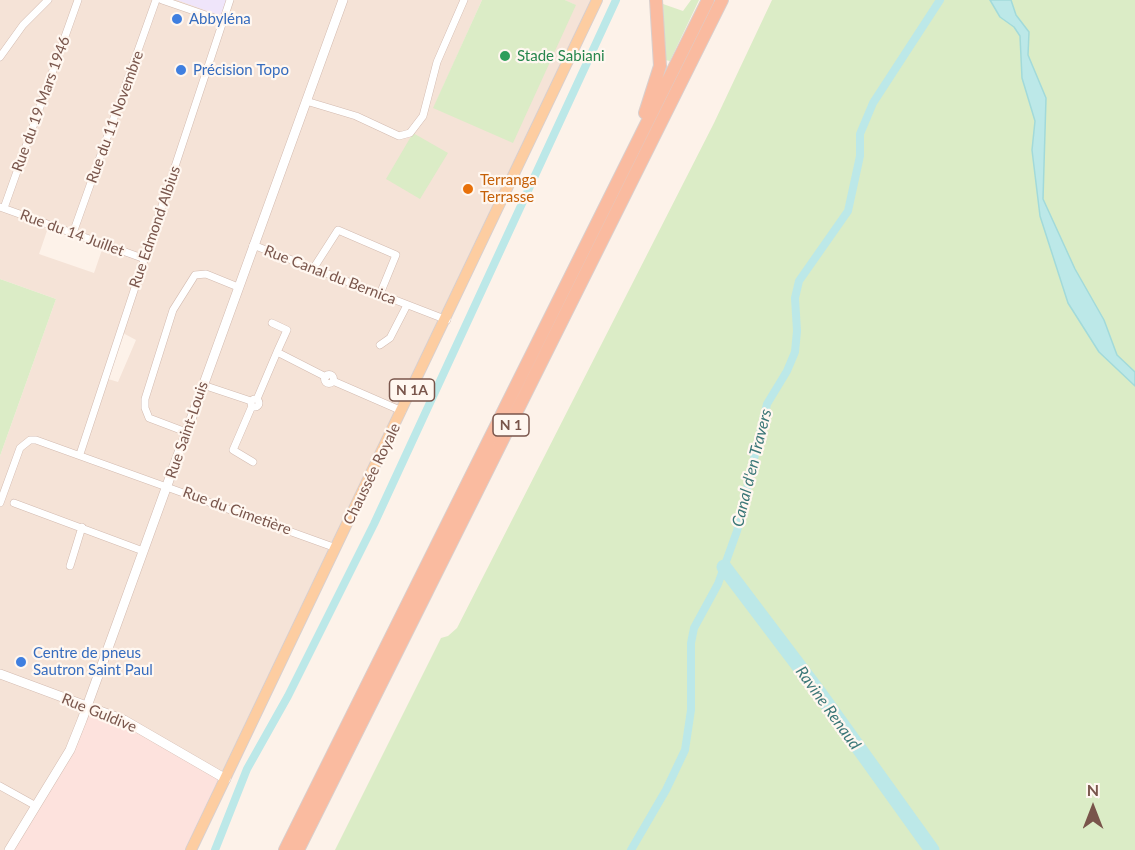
<!DOCTYPE html>
<html>
<head>
<meta charset="utf-8">
<style>
  body { margin:0 }
  #map { position:relative; width:1135px; height:850px; overflow:hidden; background:#fdf2e9; font-family:Lato,sans-serif }
  canvas { display:block }
  .north { position:absolute; left:1063px; top:778px; width:60px; height:60px; -webkit-text-stroke:4px #fff7f0; paint-order:stroke; rotate:0deg; font-size:16px; font-weight:700; line-height:24px; text-align:center; color:#79554b }
  .north::after { content:''; display:block; margin:auto; width:21px; height:27px; background:#79554b; clip-path:polygon(50% 0,100% 100%,50% 72%,0 100%) }
</style>
</head>
<body>
<div id="map">
<canvas width="1135" height="850"></canvas>
<div class="north">N</div>
</div>
<script>
const g = document.querySelector('canvas').getContext('2d');
g.lineJoin = 'round';
function fillPath(path, color) { g.fillStyle = color; g.fill(path, 'evenodd'); }
const toPath = rows => new Path2D(rows.map(r => 'M' + r).join(''));
function trace(path, color, width, dash) { g.strokeStyle = color; g.lineWidth = width; g.lineCap = dash ? 'butt' : 'round'; g.setLineDash(dash || []); g.stroke(path); }
function drawText(font, color, halo, rows, align = 'center') {
  g.font = font + ' Lato,sans-serif'; g.lineWidth = 4.5; g.setLineDash([]); g.textBaseline = 'middle'; g.strokeStyle = halo; g.fillStyle = color; for (const [text, x, y, turn = 0] of rows) {
    g.save(); g.translate(x, y); g.rotate((+turn || 0) * Math.PI / 180); g.textAlign = isNaN(turn) ? turn : align; if (halo) g.strokeText(text, 0, 0); g.fillText(text, 0, 0); g.restore();
  }
}
fillPath(toPath([
  [0,0,482,0,434,107,575,5,565,0,597,0,226,779,82,720,9,850,0,850,0,456,56,299,0,279],
  [49,225,104,244,94,273,39,254],
  [121,332,136,340,118,382,105,378]
]), '#f5e3d7');
fillPath(toPath([
  [86,707,226,779,192,850,9,850,70,750]
]), '#fde2dd');
fillPath(toPath([
  [177,0,227,0,221,16]
]), '#efe5fa');
fillPath(toPath([
  [482,0,565,0,576,5,513,143,433,108],
  [691,0,699,0,670,61,665,60,663,4,683,11],
  [772,0,1135,0,1135,850,335,850,441,638,448,636,457,628,714,123],
  [413,133,448,153,420,199,386,179],
  [0,279,56,299,0,456]
]), '#dbecc6');
const water = toPath([
  [990,0,1011,0,1016,15,1029,32,1028,55,1046,98,1043,199,1075,269,1104,320,1117,355,1135,372,1135,386,1099,352,1068,303,1040,216,1032,150,1035,121,1022,78,1020,36,1014,27,1000,17,990,0]
]);
fillPath(water, '#bce8e8');
trace(water, '#a2dada', 1.5);
trace(toPath([
  [215,850,247,769,288,696,374,524,616,0],
  [631,850,666,790,685,750,691,710,691,643,694,628,718,584,737,531,767,404,787,371,795,352,797,331,795,298,799,281,848,211,860,156,860,134,873,103,940,0]
]), '#bce8e8', 8);
trace(toPath([
  [724,567,820,694,932,850]
]), '#bce8e8', 15);
const minor = toPath([
  [162,0,223,21],
  [0,57,23,25,48,0],
  [306,101,356,116,399,136,410,133,423,116,437,62,464,0],
  [0,207,145,259],
  [4,208,78,0],
  [73,233,156,0],
  [253,245,447,320],
  [313,269,338,230,396,255,380,294],
  [272,323,287,330,277,352],
  [380,345,390,338,407,305],
  '324.5 379a4.5 4.5 0 1 1 9 0a4.5 4.5 0 1 1-9 0Z',
  [333,381,402,411],
  [203,385,251,401],
  [257,399,277,352,326,377],
  '251 403a4 4 0 1 1 8 0a4 4 0 1 1-8 0Z',
  [252,406,233,450,253,462],
  [186,432,149,418,145,408,145,399,173,310,195,275,206,274,238,287],
  [80,454,230,0],
  [0,503,20,448,30,440,36,440,336,548],
  [14,503,143,551],
  [70,566,82,527],
  [0,786,36,806]
]);
const tertiary = toPath([
  [0,674,124,720,226,779],
  [9,850,70,750,82,720,343,0]
]);
const primary = toPath([
  [191,850,597,0]
]);
const trunk = toPath([
  [645,113,660,66,656,0],
  [285,850,708,0],
  [298,850,722,0]
]);
trace(minor, '#d3bbb0', 8);
trace(tertiary, '#d3bbb0', 10);
trace(primary, '#d9cfcd', 12);
trace(trunk, '#d9cfcd', 14);
trace(minor, '#fff', 7);
trace(tertiary, '#fff', 9);
trace(primary, '#fdcda1', 10);
trace(trunk, '#fabba0', 12);
for (const [x, y, r, color] of [
  [177,19,6,"#3f7fe0"],
  [505,56,6,"#2e9e5b"],
  [181,70,6,"#3f7fe0"],
  [468,189,6,"#e8710a"],
  [21,662,6,"#3f7fe0"]
]) { const dot = new Path2D(); dot.arc(x, y, r, 0, 2 * Math.PI); g.fillStyle = color; g.fill(dot); trace(dot, '#fff7f0', 2); }
for (const [x, y, w] of [
  [412,390,45],
  [511,425,36]
]) { const box = new Path2D(); box.roundRect(x - w / 2, y - 11, w, 22, 4.5); g.fillStyle = '#fff7f0'; g.fill(box); trace(box, '#79554b', 1.5); }
drawText('bold 14px', '#79554b', null, [
  ["N 1A",412,390],
  ["N 1",511,425]
]);
drawText('15px', '#366cbe', '#fff7f0', [
  ["Abbyléna",189,19],
  ["Précision Topo",193,70],
  ["Centre de pneus",33,653],
  ["Sautron Saint Paul",33,670]
], 'left');
drawText('15px', '#27864d', '#fff7f0', [
  ["Stade Sabiani",517,56]
], 'left');
drawText('15px', '#79554b', '#fff7f0', [
  ["Rue du 19 Mars 1946",41,104,-70],
  ["Rue du 11 Novembre",115,117,-70],
  ["Rue Edmond Albius",155,227,-71],
  ["Rue du 14 Juillet",72,233,20],
  ["Rue Canal du Bernica",330,275,21],
  ["Rue Saint-Louis",187,430,-71],
  ["Chaussée Royale",372,474,-64],
  ["Rue du Cimetière",237,511,20],
  ["Rue Guldive",99,713,22]
]);
drawText('15px', '#c56008', '#fff7f0', [
  ["Terranga",480,180],
  ["Terrasse",480,197]
], 'left');
drawText('italic 16px', '#3a7677', '#fff7f0', [
  ["Canal d'en Travers",752,468,-76],
  ["Ravine Renaud",828,708,54]
]);
</script>
</body>
</html>
